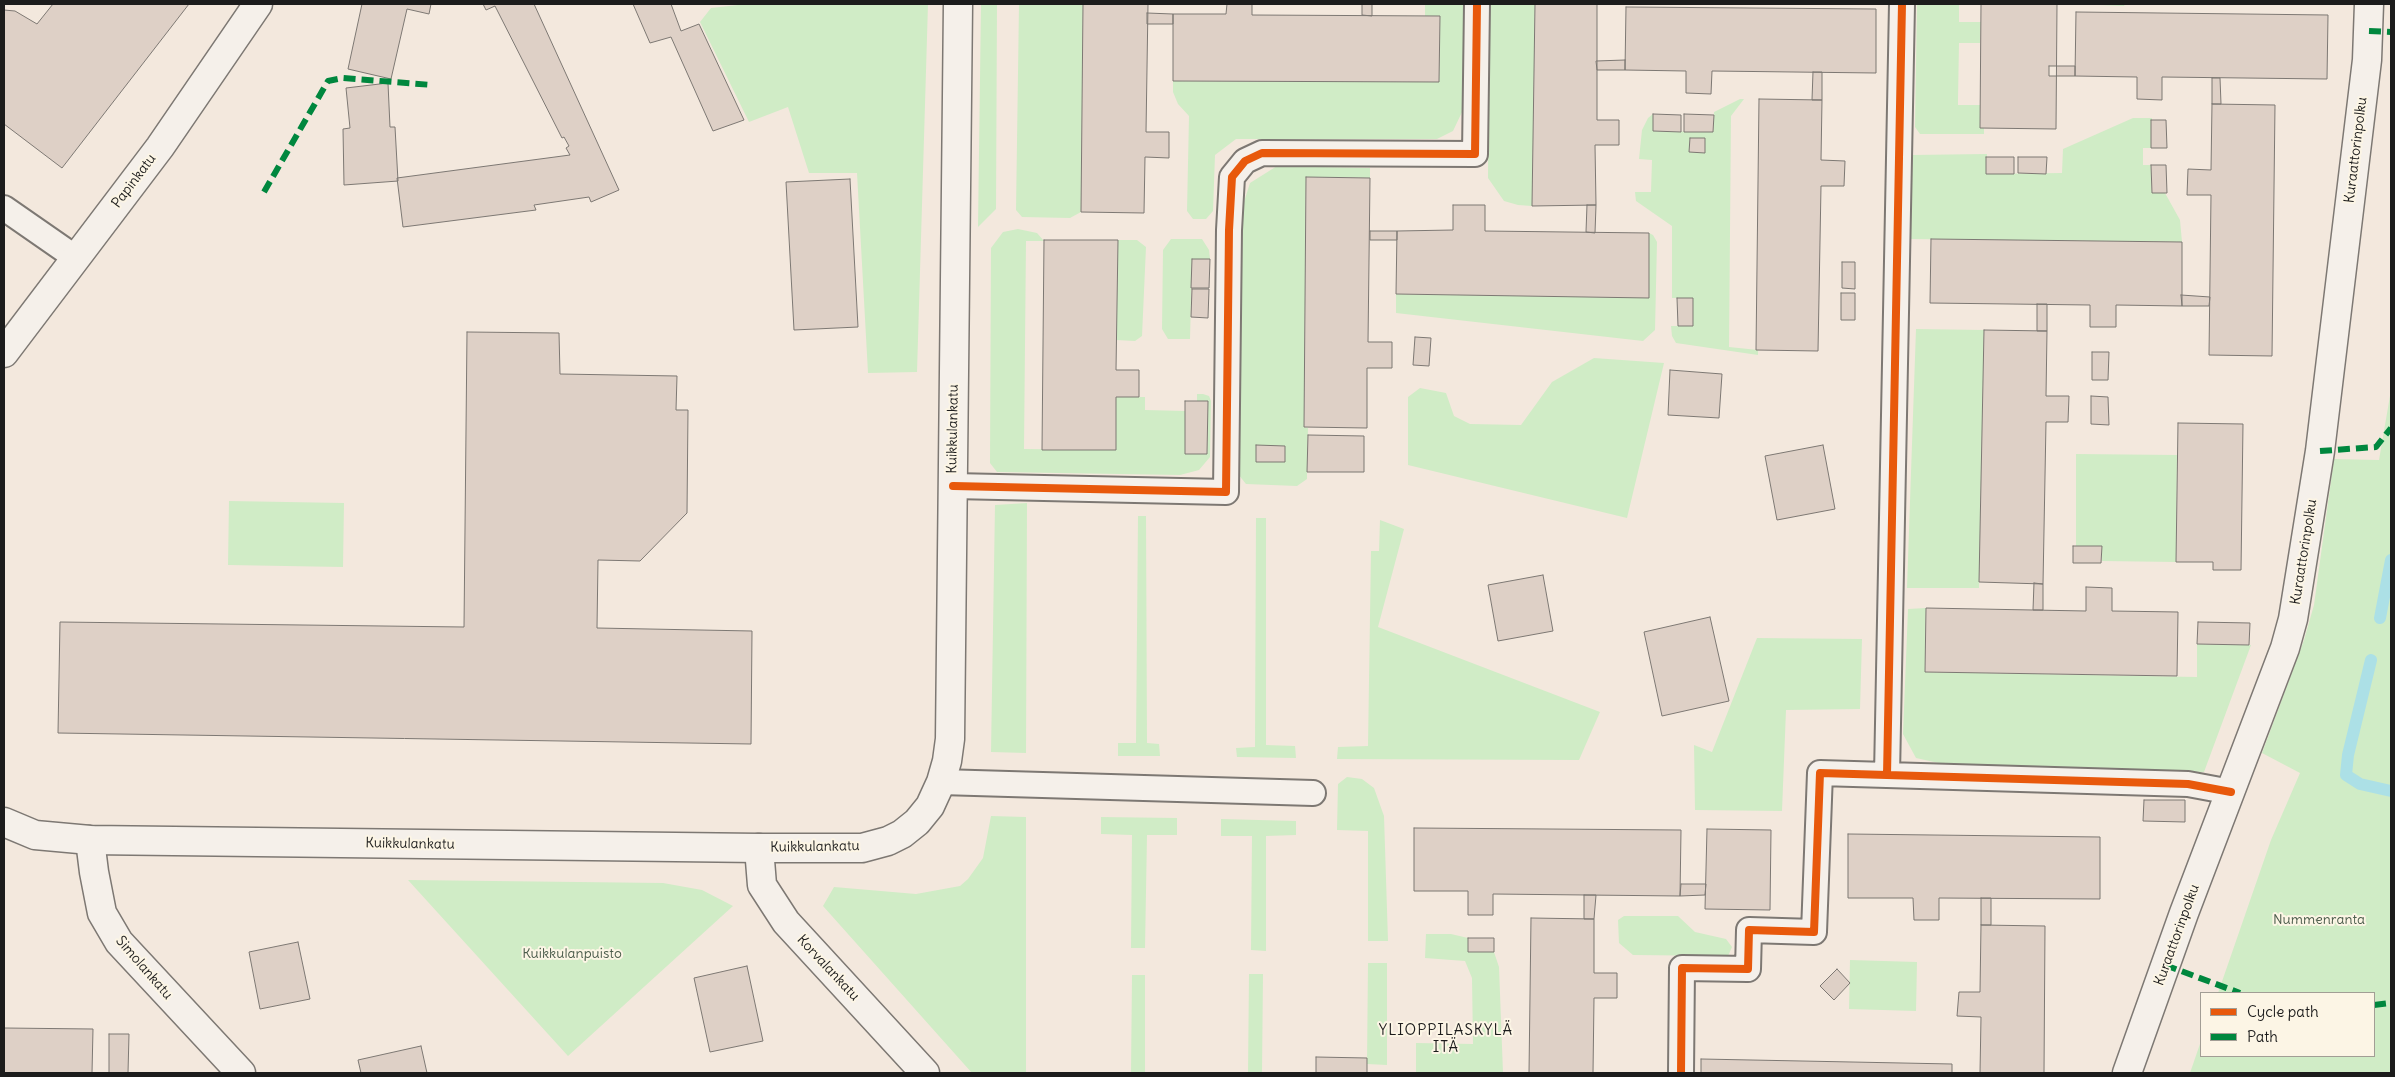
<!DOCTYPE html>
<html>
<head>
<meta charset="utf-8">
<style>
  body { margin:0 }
  #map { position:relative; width:2395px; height:1077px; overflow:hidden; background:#f3e8dd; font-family:Delius,sans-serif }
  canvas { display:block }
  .frame { position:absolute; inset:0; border:5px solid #1c1c1c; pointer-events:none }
  .legend { position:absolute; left:2200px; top:992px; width:175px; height:65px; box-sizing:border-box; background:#fcf5e5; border:1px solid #a29e95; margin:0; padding:6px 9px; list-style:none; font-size:15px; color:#1c1c1c }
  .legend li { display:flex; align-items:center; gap:10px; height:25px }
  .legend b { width:25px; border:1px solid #a29e95 }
</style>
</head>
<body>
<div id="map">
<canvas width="2395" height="1077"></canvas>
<div class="frame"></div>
<ul class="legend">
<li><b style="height:6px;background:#e8590c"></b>Cycle path</li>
<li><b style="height:6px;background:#00873e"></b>Path</li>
</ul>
</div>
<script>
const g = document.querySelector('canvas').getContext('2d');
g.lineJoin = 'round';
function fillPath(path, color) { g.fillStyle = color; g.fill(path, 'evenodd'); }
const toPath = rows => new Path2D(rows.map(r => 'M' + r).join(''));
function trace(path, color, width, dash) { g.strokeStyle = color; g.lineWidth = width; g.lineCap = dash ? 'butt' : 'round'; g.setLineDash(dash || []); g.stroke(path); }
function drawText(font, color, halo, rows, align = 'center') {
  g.font = font + ' Delius,sans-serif'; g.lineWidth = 4; g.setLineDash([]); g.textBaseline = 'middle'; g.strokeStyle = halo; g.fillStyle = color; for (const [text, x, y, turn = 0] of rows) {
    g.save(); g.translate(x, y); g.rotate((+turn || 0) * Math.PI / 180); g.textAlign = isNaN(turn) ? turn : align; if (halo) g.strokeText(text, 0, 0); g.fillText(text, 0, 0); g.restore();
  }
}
fillPath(toPath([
  [747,4,928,4,917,372,868,373,857,173,809,173,788,107,749,122,700,22,711,8],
  [981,4,997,4,996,209,978,227],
  [1019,4,1083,4,1081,212,1070,218,1022,217,1016,210],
  [1425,4,1464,4,1463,110,1453,131,1437,139,1236,139,1215,155,1213,211,1206,219,1193,219,1187,211,1189,116,1178,104,1173,92,1173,81,1439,82,1440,16,1425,16],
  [1489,4,1535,4,1532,206,1518,205,1504,201,1488,178],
  [1917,4,1959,4,1959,22,1981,22,1980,43,1959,43,1958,99,1958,105,1980,105,1980,128,1984,128,1984,134,1920,134,1915,127],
  [2077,4,2125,4,2124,6],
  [1740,99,1744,99,1731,116,1729,347,1758,350,1758,355,1676,343,1672,336,1671,326,1693,326,1693,298,1672,298,1672,226,1636,201,1635,192,1651,192,1652,160,1639,159,1642,130,1648,118,1653,114,1653,131,1713,132,1714,112],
  [2133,118,2152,118,2151,148,2143,148,2143,165,2151,165,2152,193,2165,193,2180,220,2182,242,1910,239,1911,155,1987,154,1986,174,2062,173,2063,149],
  [1277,166,1370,168,1370,178,1306,177,1304,427,1308,428,1307,472,1307,479,1297,486,1246,484,1238,474,1242,208,1250,183],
  [1018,229,1037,233,1044,241,1026,241,1024,449,1115,450,1116,397,1145,397,1145,410,1185,411,1185,454,1207,454,1208,401,1197,401,1197,394,1203,394,1209,396,1211,401,1210,457,1199,470,1180,475,997,472,990,463,991,248,1003,232],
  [1649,233,1653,235,1657,242,1655,330,1643,341,1396,313,1396,294,1649,297],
  [1171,239,1202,239,1209,250,1210,259,1192,259,1190,339,1168,339,1162,329,1163,250],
  [1118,240,1137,240,1146,247,1142,336,1135,341,1116,340],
  [1916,329,1984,330,1979,588,1907,588],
  [1594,358,1664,363,1627,518,1408,465,1408,397,1420,388,1446,393,1454,416,1470,424,1521,425,1552,382],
  [2391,390,2391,1073,2190,1073,2201,1041,2201,1056,2374,1056,2374,993,2218,993,2271,840,2300,773,2262,753,2304,640,2314,605,2334,459,2379,460],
  [2076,454,2177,455,2176,562,2102,561,2102,546,2076,546],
  [229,501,344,503,343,567,228,565],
  [1027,503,1026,753,991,752,995,505],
  [1138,516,1146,516,1147,743,1159,744,1160,756,1118,756,1118,743,1136,743],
  [1256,518,1266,518,1266,745,1295,746,1296,758,1237,757,1236,748,1255,747],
  [1380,520,1404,529,1378,627,1600,712,1579,760,1337,759,1338,747,1368,746,1371,551,1379,551],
  [1926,608,1925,672,2197,677,2197,644,2251,645,2204,772,1961,768,1916,758,1903,734,1908,609],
  [1757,638,1862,639,1860,709,1786,710,1782,811,1695,810,1694,745,1712,752],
  [1347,777,1362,779,1374,788,1384,816,1388,941,1368,941,1368,831,1337,830,1338,784],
  [991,816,1026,817,1026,1073,972,1073,823,906,834,887,916,894,960,886,968,879,983,858],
  [1101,817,1177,818,1177,835,1147,835,1145,948,1131,948,1132,835,1101,834],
  [1221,819,1296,821,1296,835,1266,836,1266,951,1251,950,1252,836,1221,836],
  [408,880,663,883,702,890,733,906,568,1056],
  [1624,916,1678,916,1695,932,1726,939,1732,947,1728,956,1633,955,1619,943,1618,920],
  [1426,934,1451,934,1468,938,1468,952,1494,952,1499,967,1503,1073,1416,1073,1416,1043,1473,1044,1472,978,1465,961,1425,958],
  [1850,960,1917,962,1916,1011,1849,1009],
  [1368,963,1387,963,1387,1065,1367,1064],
  [1249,974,1263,974,1262,1073,1248,1073],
  [1132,975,1145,975,1145,1073,1131,1073]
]), '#d0ecc6');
trace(toPath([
  [2380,618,2391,560],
  [2371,660,2348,755,2346,775,2360,784,2391,791]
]), '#ace0e6', 12);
const building = toPath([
  [53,4,189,4,62,168,4,124,4,10,15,11,37,24,53,4],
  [362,4,431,4,429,14,407,9,391,79,348,69,362,4],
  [483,4,534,4,619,190,591,202,589,197,534,205,536,210,403,227,397,178,570,155,566,148,569,146,564,137,562,138,495,6,486,10,483,4],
  [633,4,671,4,681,31,699,24,744,120,713,131,671,37,650,43,633,4],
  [1083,4,1148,4,1146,132,1169,132,1169,158,1145,157,1144,213,1081,212,1083,4],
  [1227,4,1252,4,1252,15,1440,16,1439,82,1173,81,1173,14,1226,14,1227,4],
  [1362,4,1372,4,1372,16,1362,15,1362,4],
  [1535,4,1597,4,1597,120,1619,120,1619,145,1595,145,1596,205,1532,206,1535,4],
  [1981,4,2057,4,2056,129,1980,128,1981,4],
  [1626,7,1876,9,1876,73,1712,71,1711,94,1686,93,1686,71,1625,70,1626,7],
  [2076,12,2328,15,2327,79,2162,77,2162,100,2137,99,2137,77,2075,76,2076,12],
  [1147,13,1173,14,1173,24,1147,24,1147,13],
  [1625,60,1625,70,1597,70,1596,61,1625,60],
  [2049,66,2075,66,2075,76,2049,76,2049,66],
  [1813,72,1822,72,1822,100,1812,100,1813,72],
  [2212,78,2220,78,2221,104,2212,104,2212,78],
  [388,83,390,127,395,127,398,181,344,185,343,129,350,128,346,88,388,83],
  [1759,99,1822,100,1821,160,1845,161,1844,186,1821,186,1818,351,1756,350,1759,99],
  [2212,104,2275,105,2272,356,2209,355,2211,195,2187,195,2188,169,2211,170,2212,104],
  [1653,114,1681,115,1681,132,1653,131,1653,114],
  [1684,114,1714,115,1713,132,1684,132,1684,114],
  [2151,120,2166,120,2167,148,2151,148,2151,120],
  [1690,138,1705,138,1705,153,1689,152,1690,138],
  [1986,157,2014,157,2014,174,1986,174,1986,157],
  [2018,157,2047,157,2046,174,2018,173,2018,157],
  [2151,165,2166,165,2167,193,2152,193,2151,165],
  [1306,177,1370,178,1368,342,1392,342,1392,368,1367,368,1367,428,1304,427,1306,177],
  [850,179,858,327,794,330,786,182,850,179],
  [1453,205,1485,205,1485,231,1649,233,1649,298,1396,294,1397,231,1453,230,1453,205],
  [1587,205,1596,205,1595,233,1586,232,1587,205],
  [1370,231,1397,231,1397,240,1370,240,1370,231],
  [1931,239,2182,242,2182,306,2116,305,2116,327,2090,327,2090,305,1930,303,1931,239],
  [1044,240,1118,240,1116,370,1139,370,1139,397,1116,397,1116,450,1042,450,1044,240],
  [1192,259,1210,259,1209,288,1191,288,1192,259],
  [1842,262,1855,262,1855,289,1842,288,1842,262],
  [1192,289,1209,289,1208,318,1191,317,1192,289],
  [1841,293,1855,293,1855,320,1841,320,1841,293],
  [2181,295,2210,297,2209,306,2182,306,2181,295],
  [1677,298,1693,298,1693,326,1678,326,1677,298],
  [2037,304,2047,304,2047,331,2037,331,2037,304],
  [1984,330,2047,331,2046,396,2069,396,2068,422,2046,422,2043,584,1979,582,1984,330],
  [467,332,559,333,560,374,677,376,676,410,688,410,687,513,640,561,598,560,597,628,752,631,751,744,58,733,60,622,464,627,467,332],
  [1415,337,1431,338,1429,366,1413,365,1415,337],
  [2092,352,2109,352,2108,380,2092,380,2092,352],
  [1670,370,1722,374,1719,418,1668,415,1670,370],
  [2091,396,2108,397,2109,425,2091,424,2091,396],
  [1185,401,1208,401,1207,454,1185,454,1185,401],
  [2178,423,2243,424,2241,570,2213,570,2213,562,2176,562,2178,423],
  [1308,435,1364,436,1364,472,1307,472,1308,435],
  [1256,445,1285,446,1285,462,1256,462,1256,445],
  [1823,445,1835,509,1777,520,1765,456,1823,445],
  [2073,546,2102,546,2101,563,2073,563,2073,546],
  [1543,575,1553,631,1498,641,1488,585,1543,575],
  [2034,583,2043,584,2043,610,2033,610,2034,583],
  [2086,587,2112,588,2112,611,2178,612,2177,676,1925,672,1926,608,2086,611,2086,587],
  [1710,617,1729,701,1662,716,1644,632,1710,617],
  [2198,622,2250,623,2249,645,2197,644,2198,622],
  [2144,800,2185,800,2185,822,2143,821,2144,800],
  [1414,828,1681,830,1680,896,1493,894,1493,915,1468,915,1468,891,1414,891,1414,828],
  [1707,829,1771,830,1770,910,1705,909,1707,829],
  [1848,834,2100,837,2100,899,1939,898,1939,920,1914,920,1913,898,1848,898,1848,834],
  [1681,884,1706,884,1705,895,1680,896,1681,884],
  [1584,895,1596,895,1594,919,1584,919,1584,895],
  [1981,898,1991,898,1991,925,1981,925,1981,898],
  [1531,918,1594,919,1594,973,1617,973,1617,998,1594,998,1593,1073,1529,1073,1531,918],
  [1981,925,2045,926,2044,1073,1980,1073,1981,1017,1957,1016,1959,992,1980,992,1981,925],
  [1468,938,1494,938,1494,952,1468,952,1468,938],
  [298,942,310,999,260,1009,249,952,298,942],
  [747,966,763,1041,710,1052,694,978,747,966],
  [1837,969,1850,983,1834,1000,1820,986,1837,969],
  [4,1028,93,1029,92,1073,4,1073,4,1028],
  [109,1034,129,1034,128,1073,109,1073,109,1034],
  [421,1046,427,1073,361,1073,358,1060,421,1046],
  [1316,1057,1367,1058,1367,1073,1316,1073,1316,1057],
  [1701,1059,1952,1064,1952,1073,1701,1073,1701,1059]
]);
fillPath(building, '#ded0c6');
trace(building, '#7d7873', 1);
const service = toPath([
  [4,208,76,258],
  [953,486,1226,492,1229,230,1232,177,1245,161,1262,153,1475,154,1477,4],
  [1887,775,1902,4],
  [941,782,1313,793],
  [1681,1073,1682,968,1748,969,1749,930,1814,932,1820,773,2188,784,2231,792]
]);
const minor = toPath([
  [4,353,160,147,258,4],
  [90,840,94,872,102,913,119,942,241,1073],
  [759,848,762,885,786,922,925,1073],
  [2127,1073,2184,913,2285,648,2293,619,2320,451,2367,60,2369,4]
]);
const tertiary = toPath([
  [4,822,35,835,90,840,759,848,862,848,888,841,902,834,917,822,930,806,941,782,947,761,950,739,958,4]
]);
trace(service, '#7d7873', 28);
trace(minor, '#7d7873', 31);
trace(tertiary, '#7d7873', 31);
trace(service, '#f5f0ea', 24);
trace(minor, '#f5f0ea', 28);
trace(tertiary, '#f5f0ea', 28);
trace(toPath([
  [2369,31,2391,32],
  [264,192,328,81,343,78,432,85],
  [2320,451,2376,447,2391,428],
  [2165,965,2240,993],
  [2374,1005,2391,1003]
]), '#00873e', 6, [12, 6]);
trace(toPath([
  [953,486,1226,492,1229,230,1232,177,1245,161,1262,153,1475,154,1477,4],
  [1887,775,1902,4],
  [1681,1073,1682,968,1748,969,1749,930,1814,932,1820,773,2188,784,2231,792]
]), '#e8590c', 8);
drawText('14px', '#1c1c1c', '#fcf5e5', [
  ["Kuraattorinpolku",2356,150,-83],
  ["Papinkatu",134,181,-53],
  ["Kuikkulankatu",953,429,-89],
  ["Kuraattorinpolku",2304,552,-81],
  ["Kuikkulankatu",410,844,1],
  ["Kuikkulankatu",815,847,-1],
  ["Kuraattorinpolku",2177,935,-70],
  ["Simolankatu",144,968,49],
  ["Korvalankatu",828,968,47]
]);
drawText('14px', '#4a5b4a', '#fcf5e5', [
  ["Nummenranta",2319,920],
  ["Kuikkulanpuisto",572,954]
]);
g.letterSpacing = '1px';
drawText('15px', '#1c1c1c', '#fcf5e5', [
  ["YLIOPPILASKYLÄ",1446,1031],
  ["ITÄ",1446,1048]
]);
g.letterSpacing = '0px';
</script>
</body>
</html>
